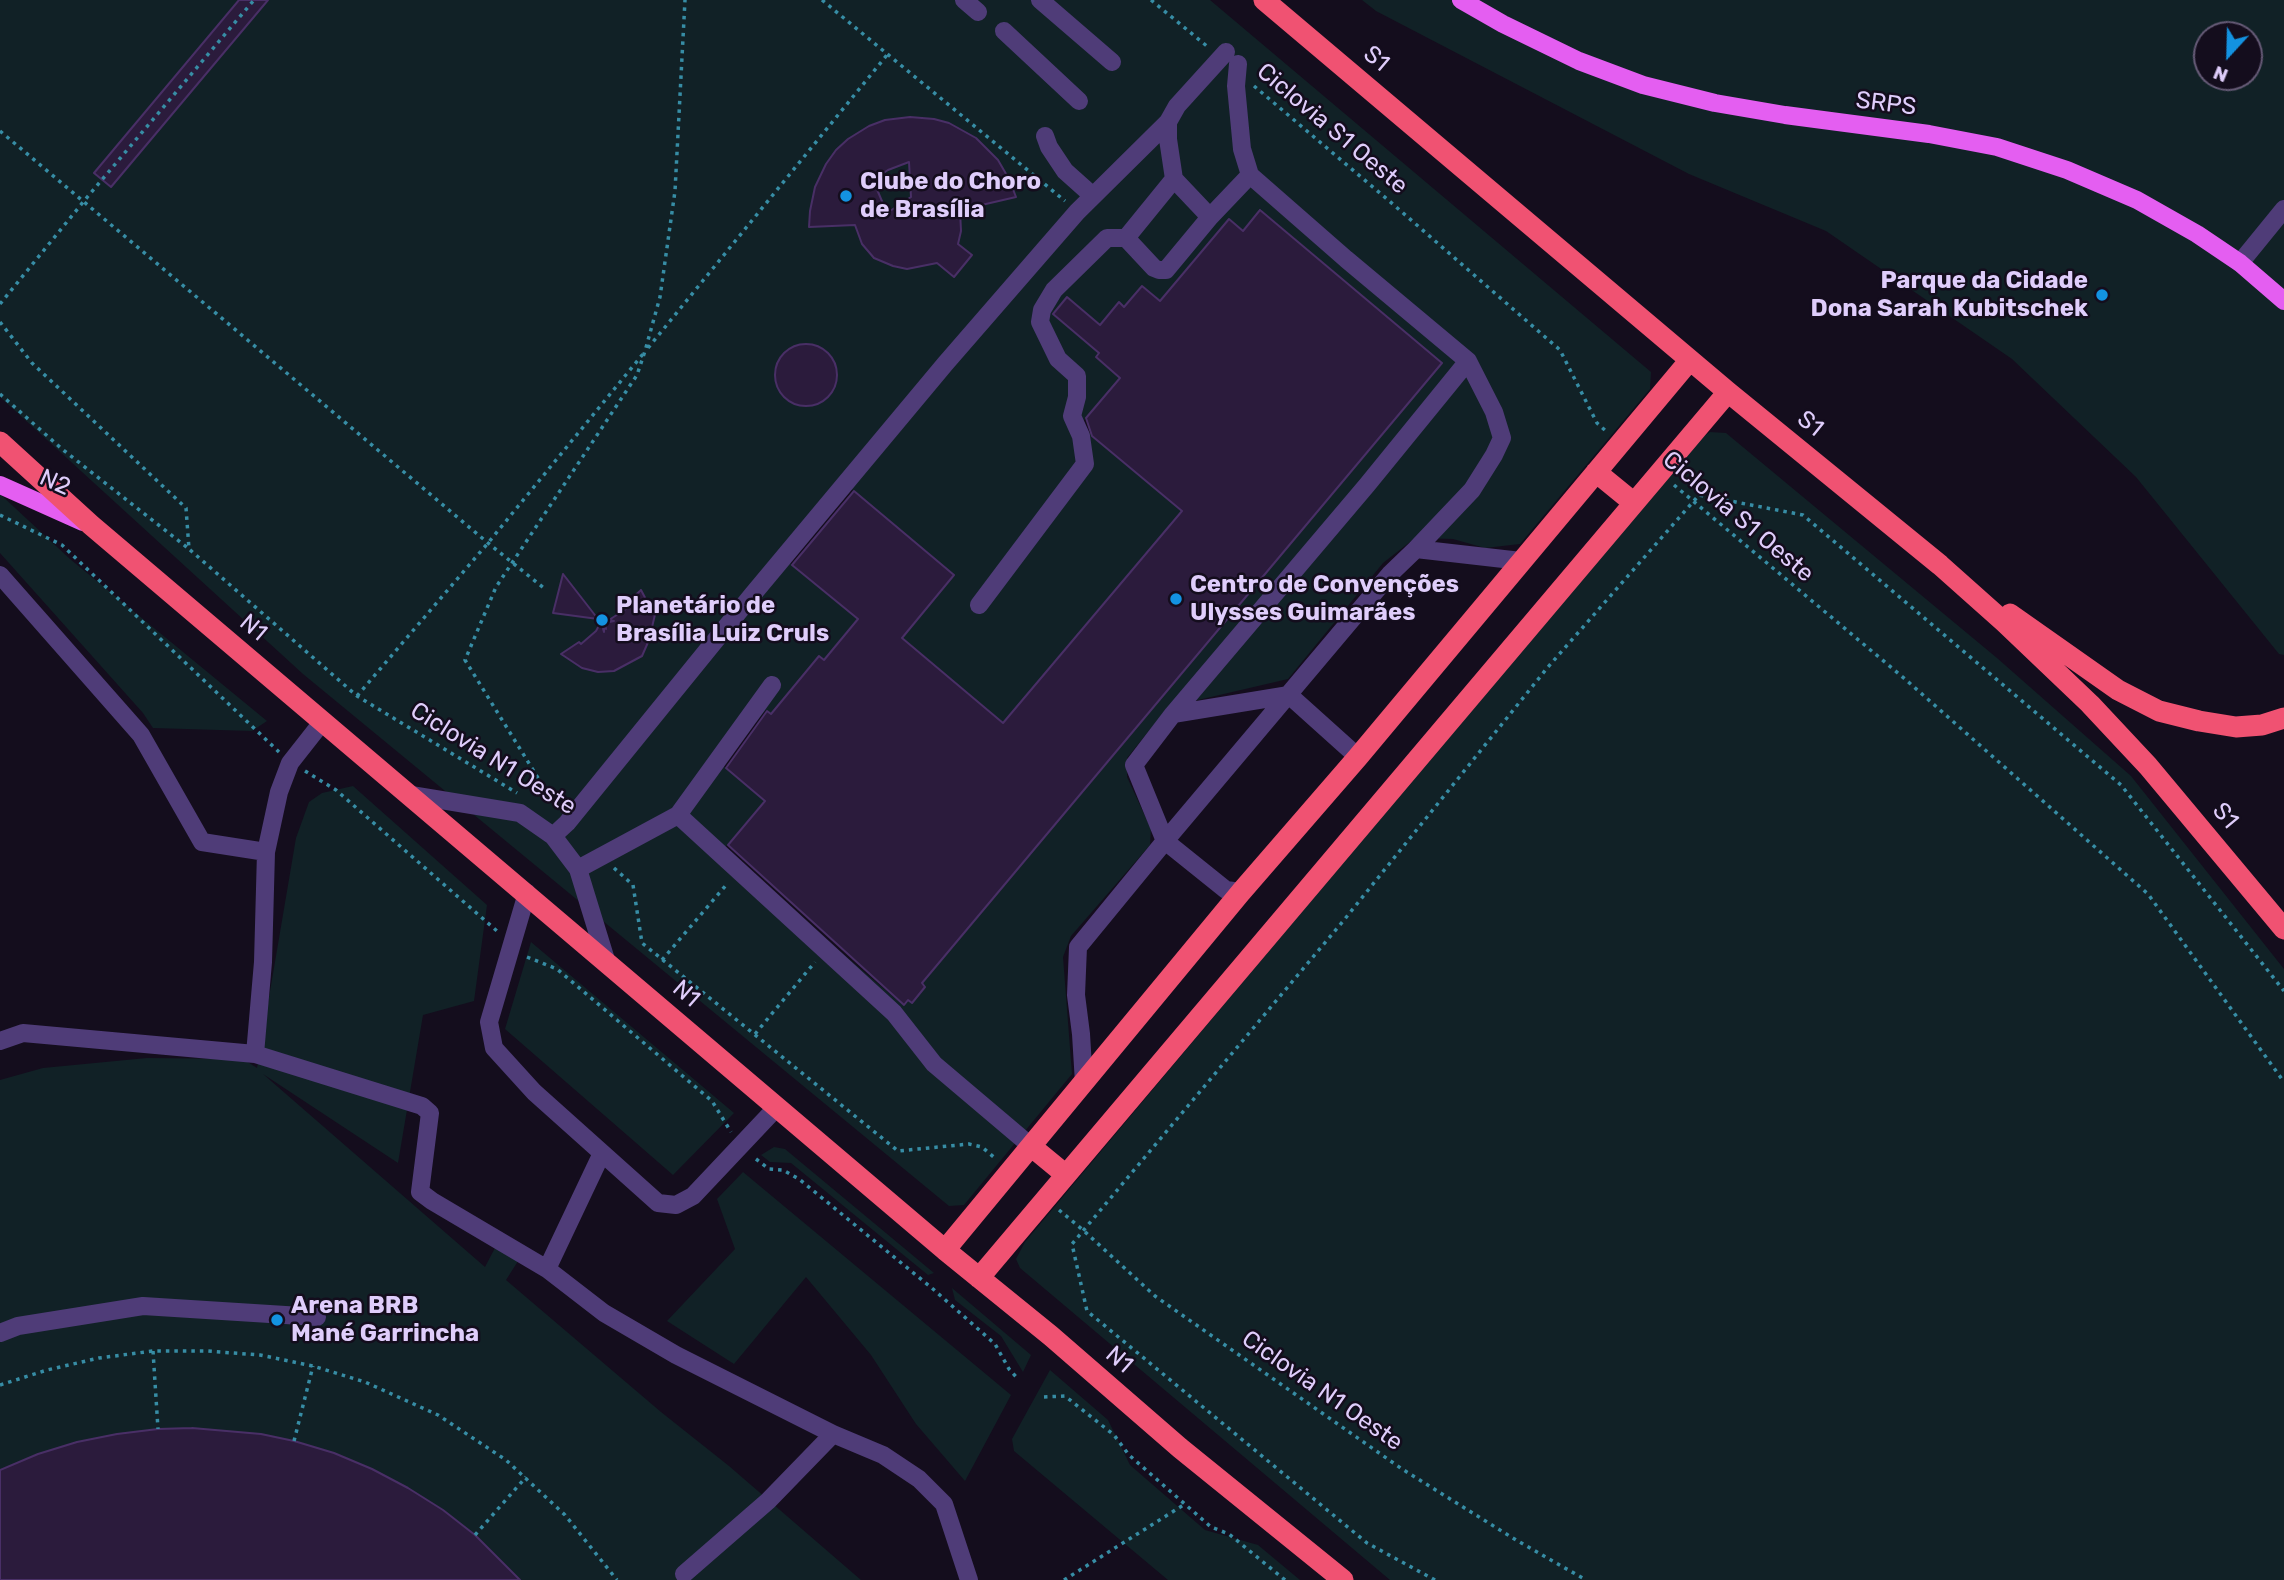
<!DOCTYPE html>
<html>
<head>
<meta charset="utf-8">
<style>
  body { margin:0 }
  #map { position:relative; width:2284px; height:1580px; overflow:hidden; background:#140d1d; font-family:Rubik,sans-serif }
  canvas { display:block }
  .north { position:absolute; left:2193px; top:21px; width:70px; height:70px; box-sizing:border-box; background:#140d1d; border:2px solid #655a76; border-radius:50%; rotate:202deg; font-size:19px; font-weight:700; line-height:28px; text-align:center; color:#dfcdfb }
  .north::after { content:''; display:block; margin:auto; width:24px; height:32px; background:#1392e1; clip-path:polygon(50% 0,100% 100%,50% 72%,0 100%) }
</style>
</head>
<body>
<div id="map">
<canvas width="2284" height="1580"></canvas>
<div class="north">N</div>
</div>
<script>
const g = document.querySelector('canvas').getContext('2d');
g.lineJoin = 'round';
function fillPath(path, color) { g.fillStyle = color; g.fill(path, 'evenodd'); }
const toPath = rows => new Path2D(rows.map(r => 'M' + r).join(''));
function trace(path, color, width, dash) { g.strokeStyle = color; g.lineWidth = width; g.lineCap = dash ? 'butt' : 'round'; g.setLineDash(dash || []); g.stroke(path); }
function drawText(font, color, halo, rows, align = 'center') {
  g.font = font + ' Rubik,sans-serif'; g.lineWidth = 5; g.setLineDash([]); g.textBaseline = 'middle'; g.strokeStyle = halo; g.fillStyle = color; for (const [text, x, y, turn = 0] of rows) {
    g.save(); g.translate(x, y); g.rotate((+turn || 0) * Math.PI / 180); g.textAlign = isNaN(turn) ? turn : align; if (halo) g.strokeText(text, 0, 0); g.fillText(text, 0, 0); g.restore();
  }
}
fillPath(toPath([
  [0,0,1210,0,1651,372,1650,389,1520,544,1485,548,1453,539,1415,538,1383,563,1288,679,1168,707,1127,758,1127,777,1151,829,1150,845,1071,936,1063,957,1072,1074,964,1205,949,1206,303,674,0,397],
  [1261,210,1442,363,922,983,925,987,912,1003,908,1000,903,1005,722,851,777,786,747,786,721,764,766,710,793,732,811,722,783,699,819,656,824,660,858,619,789,562,851,489,954,575,902,638,1003,723,1182,511,1080,425,1120,378,1096,358,1099,353,1053,313,1067,297,1100,325,1119,303,1124,307,1160,301,1228,220,1243,231],
  [1362,0,2284,0,2284,655,2279,654,2136,477,2012,359,1826,231,1689,174,1376,11],
  [2207,35,2249,35,2249,77,2207,77],
  [1710,432,1726,433,1997,658,2131,776,2284,969,2284,1580,1390,1580,1020,1268,1016,1259,1025,1242,1696,441],
  [0,494,70,559,267,721,252,731,153,728,143,713,0,553],
  [353,786,487,905,474,1001,423,1015,398,1163,263,1074,485,1267,496,1246,520,1258,506,1280,661,1412,729,1466,861,1580,0,1580,0,1080,43,1068,147,1058,243,1059,257,1068,296,838,309,802,322,793],
  [531,942,734,1113,673,1175,505,1029],
  [774,1147,785,1149,934,1273,928,1275,791,1163,770,1162,761,1155],
  [743,1172,1011,1395,965,1481,916,1424,871,1355,806,1277,734,1364,667,1321,735,1249,717,1199],
  [952,1288,1031,1355,1023,1372,1001,1336,955,1300],
  [1050,1370,1108,1420,1130,1465,1205,1530,1258,1545,1300,1580,1168,1580,1014,1451,1012,1439]
]), '#112126');
const building = toPath([
  [239,0,268,0,111,187,94,173,239,0],
  [910,117,934,119,949,123,976,138,998,160,1009,179,1016,197,960,210,961,231,958,244,972,255,954,277,937,263,907,269,893,266,874,258,862,244,855,225,809,227,810,211,815,187,826,164,836,150,848,139,869,126,885,120,910,117],
  [909,162,911,197,887,213,873,180,888,170,909,162],
  [1260,210,1442,363,922,983,925,987,912,1003,908,1000,904,1005,728,845,765,801,726,768,767,711,771,714,819,656,824,660,858,619,792,565,854,491,954,575,902,638,1003,723,1182,511,1092,436,1086,418,1120,378,1096,357,1099,353,1053,314,1067,297,1100,325,1119,302,1124,307,1142,286,1160,301,1229,219,1243,231,1260,210],
  '775 375a31 31 0 1 1 62 0a31 31 0 1 1-62 0Z',
  [563,574,598,619,553,613,563,574],
  [641,590,650,607,657,606,649,640,642,656,614,671,598,672,582,668,561,654,579,642,581,644,596,631,601,622,604,632,604,626,606,629,605,623,614,621,609,620,629,607,627,603,641,590],
  [192,1428,261,1434,294,1441,334,1453,372,1469,408,1488,443,1510,475,1535,520,1580,0,1580,0,1470,38,1454,77,1442,117,1434,158,1429,192,1428]
]);
fillPath(building, '#2b1b3c');
trace(building, '#492f66', 2);
trace(toPath([
  [822,0,1065,201],
  [1151,0,1208,47],
  [1254,86,1387,199,1560,350,1597,423,1607,432],
  [0,131,488,543,545,589],
  [0,304,84,201,254,0],
  [0,322,32,363,186,508,189,549,357,696,517,793],
  [648,348,887,55],
  [0,394,62,449,189,549],
  [1674,485,1905,679,2148,894,2284,1082],
  [0,515,62,545,279,752],
  [357,696,488,543,643,354],
  [305,771,336,790,497,931],
  [556,807,465,660,496,587,637,375,645,351,660,297,675,191,685,0],
  [614,868,633,885,642,943,898,1151,969,1144,982,1147,996,1159],
  [527,957,557,969,712,1101,731,1132],
  [662,960,727,884],
  [755,1034,815,962],
  [756,1159,769,1169,783,1170,799,1179,933,1289,995,1344,1009,1369,1018,1379],
  [1059,1210,1083,1230,1155,1296,1402,1469,1516,1540,1586,1580],
  [153,1351,158,1429],
  [0,1385,47,1370,99,1358,153,1351,207,1351,260,1355,313,1366,365,1382,438,1415,506,1460,565,1515,617,1580],
  [1044,1397,1065,1396,1114,1435,1129,1455,1211,1527,1229,1534,1285,1580],
  [294,1441,313,1366],
  [475,1535,526,1477],
  [1064,1580,1185,1504],
  [1435,1580,1367,1543,1087,1311,1072,1244,1344,920,1548,667,1699,495,1803,515,2121,785,2284,991]
]), '#378da5', 3.5, [3.5, 5]);
trace(toPath([
  [964,0,978,12],
  [1040,0,1112,62],
  [1004,31,1079,101],
  [1238,64,1236,86,1242,149,1250,175,1346,259,1468,361,1494,412,1502,438,1494,455,1472,490,1416,549],
  [1045,136,1049,147,1065,171,1093,196],
  [1174,179,1126,238,1154,268,1159,270,1166,270,1210,217,1174,179,1168,139,1168,122,1177,106,1226,52],
  [1210,217,1250,175],
  [2240,263,2284,209],
  [0,575,141,735,202,842,266,852],
  [979,605,1085,464,1081,436,1072,416,1077,397,1077,376,1058,359,1040,322,1042,310,1054,290,1107,238,1126,238],
  [1173,714,1367,485,1468,361],
  [323,721,290,763,279,792,266,852,263,962,255,1054,422,1106,430,1113,420,1192,432,1201,547,1269,604,1313,676,1355,833,1434,883,1455,919,1479,944,1504,969,1580],
  [411,795,520,813,553,836,578,869,606,960],
  [678,815,772,685],
  [553,836,567,823,753,594,945,364,1077,212,1168,122],
  [578,869,678,815,894,1013,934,1064,1032,1147],
  [1241,892,1226,890,1165,841,1134,765,1173,714,1289,695,1358,757],
  [527,893,489,1022,494,1048,534,1092,658,1203,676,1205,693,1196,777,1107],
  [0,1041,23,1033,255,1054],
  [1084,1083,1081,1034,1076,995,1078,947,1165,841,1390,574,1416,549,1521,561],
  [547,1269,602,1153],
  [0,1333,18,1326,143,1306,317,1317],
  [684,1574,768,1501,833,1434]
]), '#4f3c78', 18);
trace(toPath([
  [1461,0,1503,24,1579,61,1643,85,1715,103,1785,115,1929,134,1997,147,2067,170,2137,200,2197,234,2240,263,2284,301],
  [0,485,83,522]
]), '#e45ef1', 18);
trace(toPath([
  [1264,0,1728,392,1940,565,2004,622,2090,704,2148,766,2284,929],
  [0,442,91,525,945,1250,1051,1336,1180,1448,1343,1580],
  [1596,472,1634,503],
  [2010,614,2118,690,2159,711,2199,721,2236,727,2262,725,2284,718],
  [1032,1147,1066,1175],
  [945,1250,1241,892,1358,757,1690,360],
  [979,1278,1728,392]
]), '#f05272', 21);
for (const [x, y, r, color] of [
  [846,196,7,"#1392e1"],
  [2102,295,7,"#1392e1"],
  [1176,599,7,"#1392e1"],
  [602,620,7,"#1392e1"],
  [277,1320,7,"#1392e1"]
]) { const dot = new Path2D(); dot.arc(x, y, r, 0, 2 * Math.PI); g.fillStyle = color; g.fill(dot); trace(dot, '#140d1d', 2.5); }
drawText('24px', '#dfcdfb', '#140d1d', [
  ["S1",1376,59,40],
  ["SRPS",1886,104,7],
  ["Ciclovia S1 Oeste",1332,129,40],
  ["S1",1810,424,39],
  ["N2",55,483,24],
  ["Ciclovia S1 Oeste",1738,517,40],
  ["N1",253,628,40],
  ["Ciclovia N1 Oeste",493,759,32],
  ["S1",2225,816,50],
  ["N1",686,994,41],
  ["N1",1119,1360,41],
  ["Ciclovia N1 Oeste",1322,1391,35]
]);
drawText('bold 24px', '#dfcdfb', '#140d1d', [
  ["Clube do Choro",860,182],
  ["de Brasília",860,210],
  ["Parque da Cidade",2088,281,"right"],
  ["Dona Sarah Kubitschek",2088,309,"right"],
  ["Centro de Convenções",1190,585],
  ["Ulysses Guimarães",1190,613],
  ["Planetário de",616,606],
  ["Brasília Luiz Cruls",616,634],
  ["Arena BRB",291,1306],
  ["Mané Garrincha",291,1334]
], 'left');
</script>
</body>
</html>
